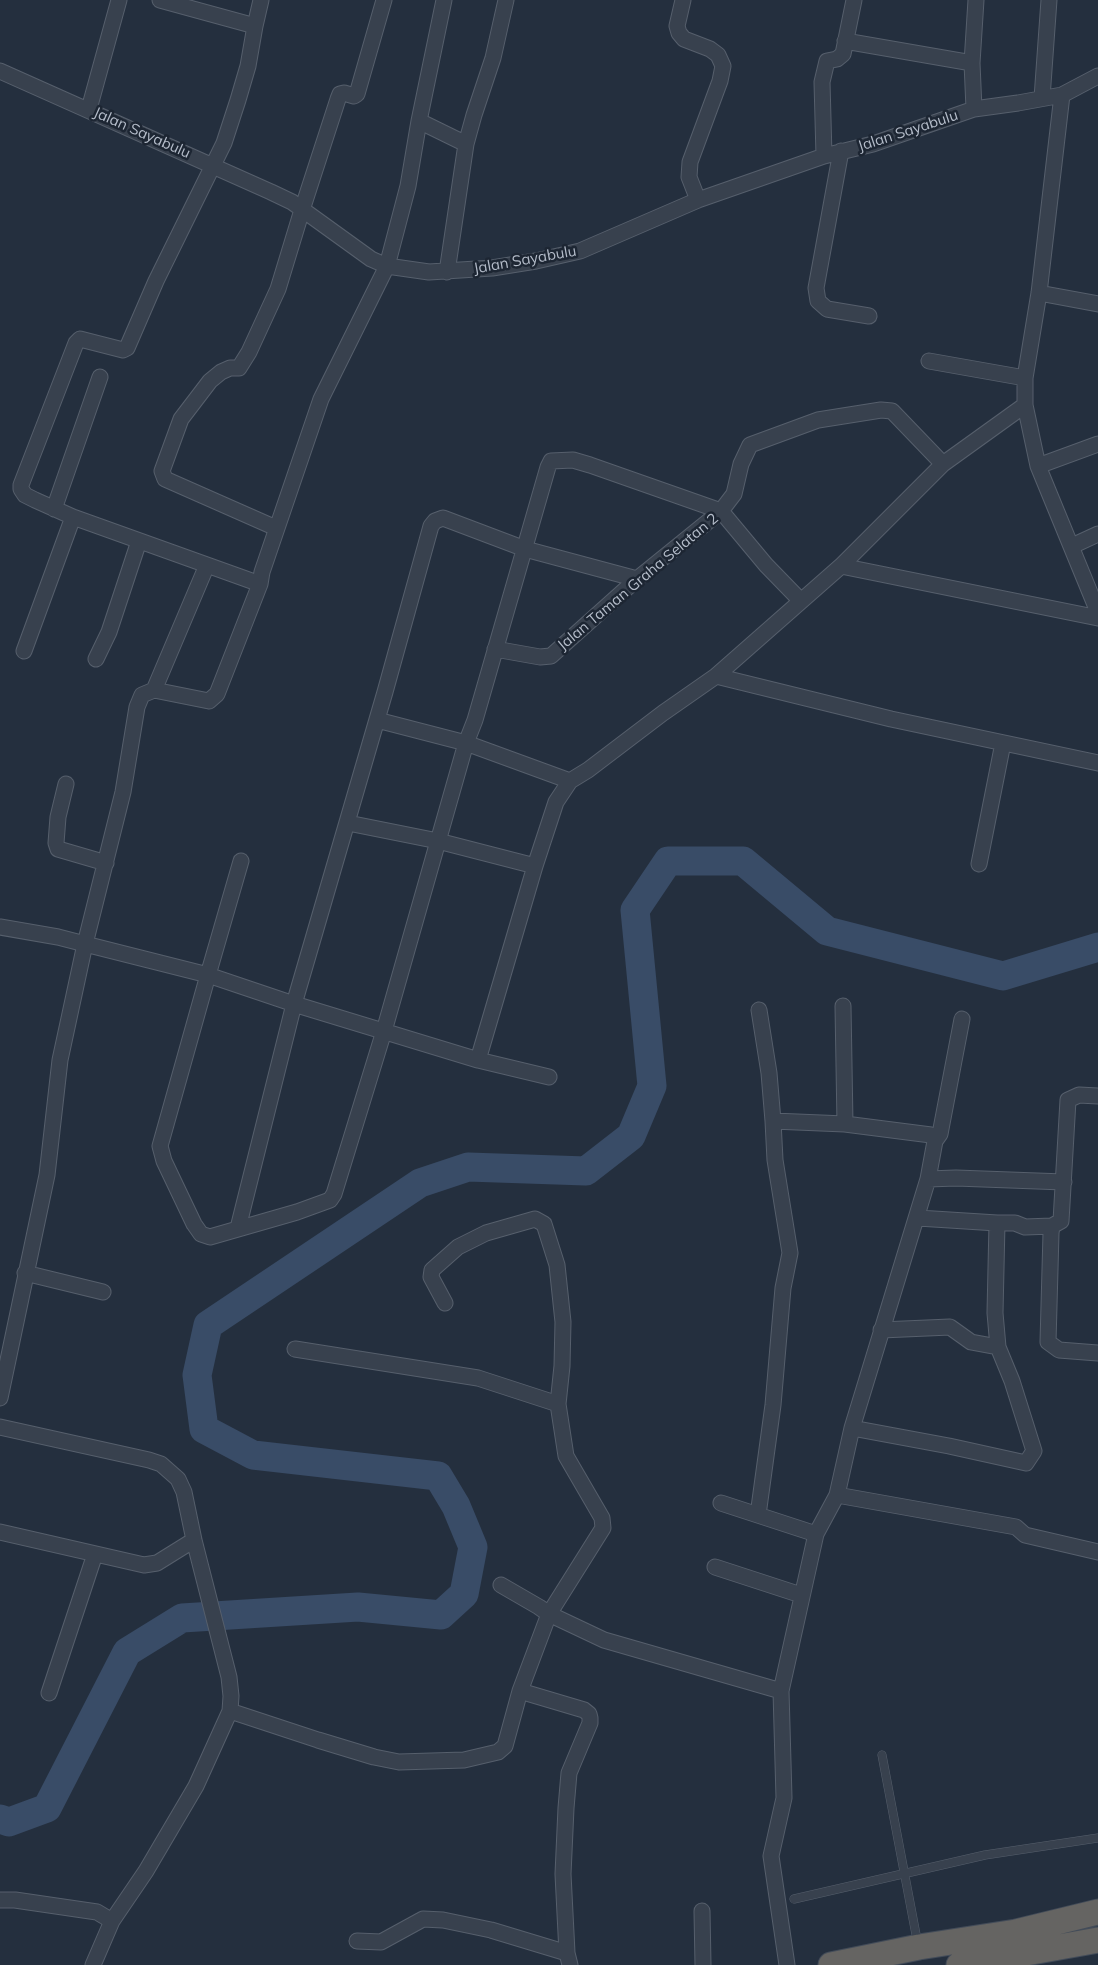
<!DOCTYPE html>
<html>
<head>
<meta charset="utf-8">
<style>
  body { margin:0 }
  canvas { display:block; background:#242f3e }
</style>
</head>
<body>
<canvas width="1098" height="1965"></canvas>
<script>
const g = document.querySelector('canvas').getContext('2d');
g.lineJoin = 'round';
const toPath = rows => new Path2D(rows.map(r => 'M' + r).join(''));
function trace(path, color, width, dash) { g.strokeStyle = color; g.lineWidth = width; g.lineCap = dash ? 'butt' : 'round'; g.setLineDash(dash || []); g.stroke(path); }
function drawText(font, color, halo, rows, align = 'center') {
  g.font = font + ' Mulish,sans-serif'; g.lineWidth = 5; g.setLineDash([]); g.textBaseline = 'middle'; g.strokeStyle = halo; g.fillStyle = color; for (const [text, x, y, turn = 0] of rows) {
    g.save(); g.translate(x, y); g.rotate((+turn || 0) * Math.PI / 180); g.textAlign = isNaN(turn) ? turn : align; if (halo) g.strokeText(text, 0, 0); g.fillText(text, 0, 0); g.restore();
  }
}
trace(toPath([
  [0,1819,9,1822,47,1808,127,1652,182,1618,358,1607,441,1615,464,1594,473,1547,456,1506,438,1476,253,1455,204,1429,197,1375,208,1325,420,1183,468,1167,586,1171,631,1136,652,1086,635,910,668,861,743,861,827,931,1003,976,1098,947]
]), '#394c67', 29);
const service = toPath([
  [882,1755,918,1945],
  [794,1899,985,1855,1098,1838]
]);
const minor = toPath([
  [160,0,255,26,248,66,238,100,224,143,156,281,127,348,123,350,80,339,76,343,21,485,21,489,25,495,35,500,73,517,207,565],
  [683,0,677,26,679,33,684,39,710,49,718,55,723,66,720,81,690,162,689,177,698,200],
  [255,26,261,0],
  [845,41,972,63],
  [0,71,271,192,292,202,371,259,387,266,429,272,492,268,536,261,580,251,698,200,824,156,873,144,974,109,1018,103,1062,95,1098,76],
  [1062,95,1039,293,1025,378,1025,405,1038,466,1098,612],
  [1042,98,1049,0],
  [89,109,119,0],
  [974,109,972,63,976,0],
  [419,121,466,144],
  [841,151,816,288,818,301,827,309,869,316],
  [824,156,822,82,827,61,837,59,843,54,854,0],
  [447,272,466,144,474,115,493,58,506,0],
  [1039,293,1098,304],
  [929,361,1025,378],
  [1038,466,1098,444],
  [54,509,100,377],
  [721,511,766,565,801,601],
  [276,528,165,479,162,471,181,419,210,381,221,372,230,368,239,368,249,352,278,289,302,210,338,99,340,94,344,93,354,96,357,94,384,0],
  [1072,546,1098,534],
  [841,566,1098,618],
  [495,649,540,657,551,656,637,579,721,511,734,494,741,464,750,445,818,420,881,410,892,411,943,464],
  [24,651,73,517],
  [96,659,109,632,139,541],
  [716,676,841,566,943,464,1025,405],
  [154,690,207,565,260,584],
  [377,720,466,743,570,781],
  [66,784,58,817,56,843,58,849,106,863],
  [348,823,438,841,535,866],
  [241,861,208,975,294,1004,478,1060,549,1077],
  [979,864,1003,743],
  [0,927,58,937,85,944,123,792,137,707,142,695,154,690,209,701,217,694,260,584,262,572,321,399,387,266,408,186,419,121,444,0],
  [843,1006,845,1124],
  [759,1010,769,1073,773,1121],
  [478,1060,535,866,556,802,570,781,588,770,663,713,716,676,891,719,1098,763],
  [1098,1096,1079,1095,1068,1100,1061,1221,1052,1226,1051,1233,1048,1342,1059,1350,1098,1353],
  [935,1141,940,1134,962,1019],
  [928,1179,956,1178,1064,1182],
  [918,1218,997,1223],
  [238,1228,294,1004,385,692,431,526,435,521,443,518,525,549,637,579],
  [25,1273,103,1292],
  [881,1330,950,1327,971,1342,998,1347],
  [295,1349,478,1378,558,1404],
  [0,1398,47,1175,60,1060,85,944,208,975,160,1146,164,1161,194,1224,201,1234,210,1237,297,1212,330,1200,334,1194,384,1031,466,743,475,720,548,467,551,461,573,460,590,465,721,511],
  [0,1427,149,1460,161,1464,178,1479,184,1492,194,1540,229,1677,231,1696,230,1711,196,1786,146,1871,112,1921,93,1965],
  [852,1428,949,1446,1026,1463,1034,1451,1012,1381,998,1347,995,1313,997,1223,1015,1223,1025,1227,1052,1226],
  [837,1495,1016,1527,1025,1535,1098,1552],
  [721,1503,816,1534],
  [758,1515,773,1405,783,1288,790,1253,775,1160,773,1121,845,1124,931,1135,935,1141,928,1179,852,1428,837,1495,816,1534,781,1691,784,1798,771,1856,787,1965],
  [0,1532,144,1565,157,1563,194,1540],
  [715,1567,801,1595],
  [501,1585,539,1607,549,1614,604,1640,781,1691],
  [520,1691,584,1710,589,1714,590,1718,590,1723,569,1773,566,1808,563,1874,567,1953,570,1965],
  [49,1693,95,1554],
  [230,1711,318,1740,374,1757,399,1762,464,1760,498,1752,505,1746,520,1691,549,1614,603,1528,602,1518,566,1456,558,1404,562,1366,563,1322,557,1265,544,1224,535,1219,486,1233,458,1247,432,1270,431,1277,445,1303],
  [0,1900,15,1900,97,1912,112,1921],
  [702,1911,703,1965],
  [357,1941,381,1942,423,1919,443,1920,491,1930,567,1953]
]);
const trunk = toPath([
  [831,1965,919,1947,1016,1932,1098,1912],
  [959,1965,1098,1940]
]);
trace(service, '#565f6c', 9);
trace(minor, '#565f6c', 17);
trace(trunk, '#434c59', 27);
trace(service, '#38414e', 8);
trace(minor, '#38414e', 15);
trace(trunk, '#656462', 25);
drawText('15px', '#b4bcc9', '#1d2633', [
  ["Jalan Sayabulu",908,131,-18],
  ["Jalan Sayabulu",142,133,24],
  ["Jalan Sayabulu",525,260,-10],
  ["Jalan Taman Graha Selatan 2",638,582,-40]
]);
</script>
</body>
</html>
